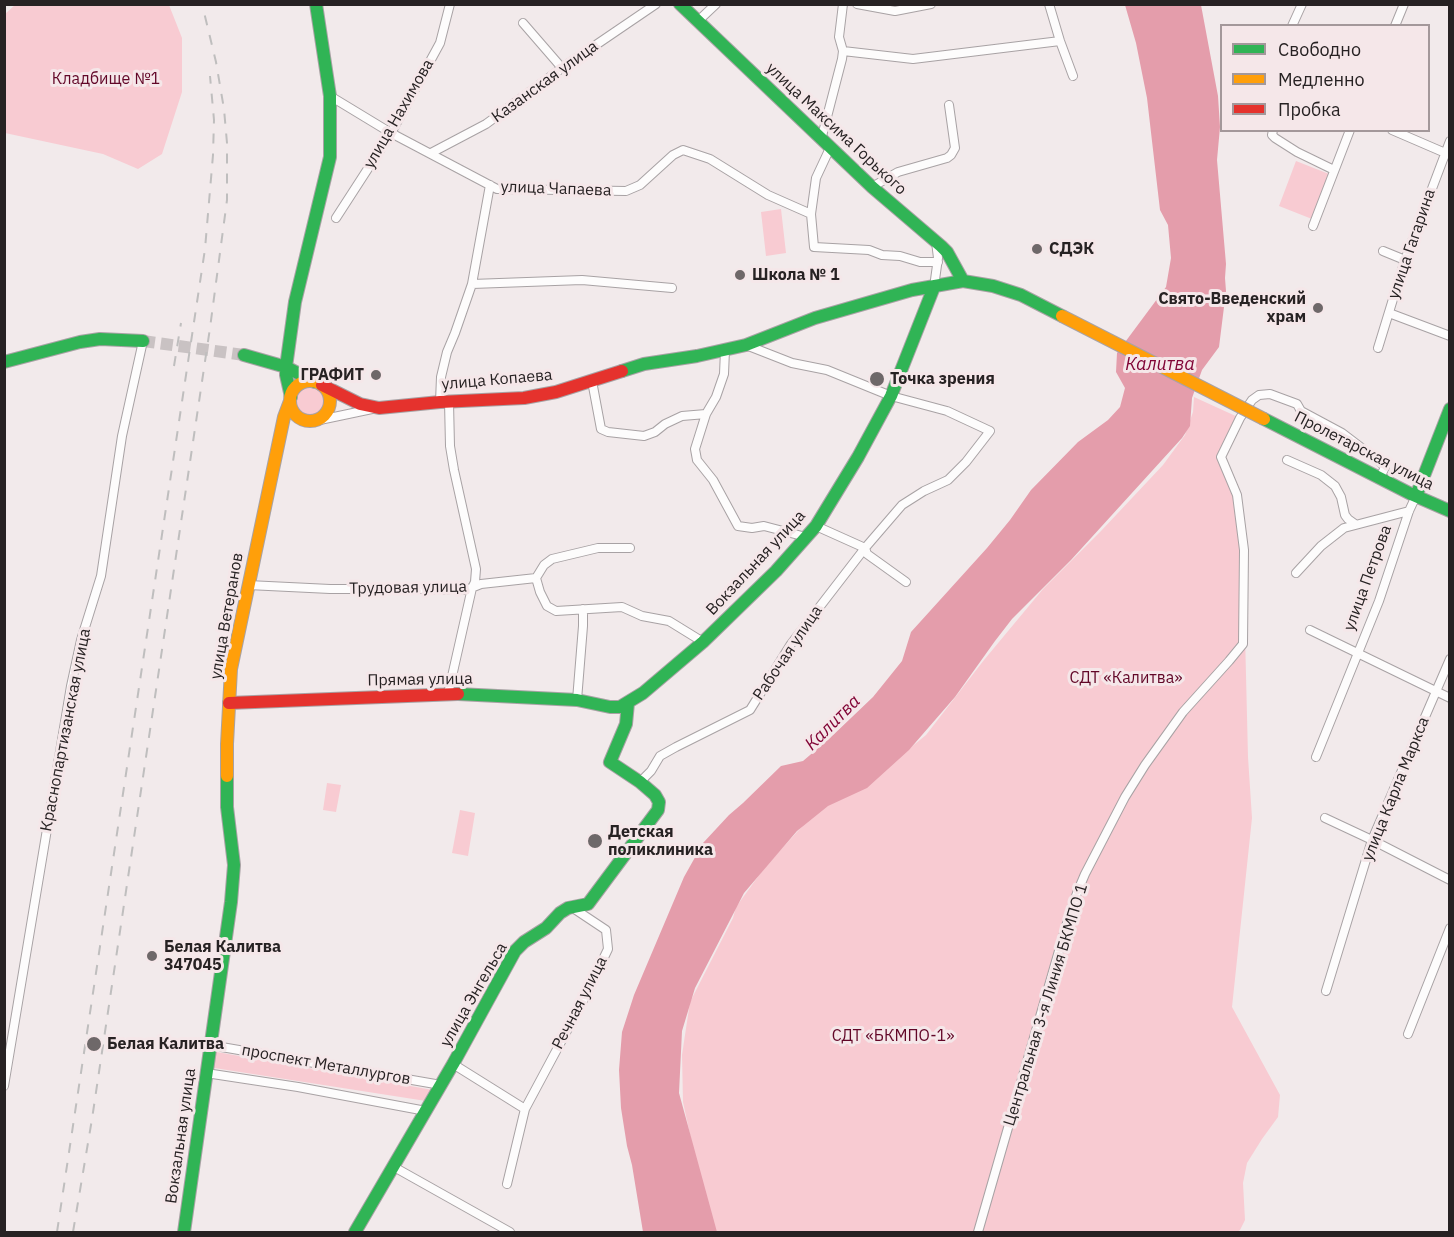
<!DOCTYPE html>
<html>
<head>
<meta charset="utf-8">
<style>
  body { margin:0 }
  #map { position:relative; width:1454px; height:1237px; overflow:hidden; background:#f2eaeb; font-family:"IBM Plex Sans",sans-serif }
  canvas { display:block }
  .frame { position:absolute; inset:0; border:6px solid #272223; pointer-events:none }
  .legend { position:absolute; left:1220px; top:24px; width:210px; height:108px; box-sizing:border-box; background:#f5e7e9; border:2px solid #a3989a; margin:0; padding:8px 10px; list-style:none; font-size:18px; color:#272223 }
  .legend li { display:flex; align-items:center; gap:12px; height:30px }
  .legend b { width:30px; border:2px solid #a3989a }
</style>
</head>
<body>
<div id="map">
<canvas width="1454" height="1237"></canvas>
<div class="frame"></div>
<ul class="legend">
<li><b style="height:8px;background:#30b455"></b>Свободно</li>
<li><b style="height:8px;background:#ff9f0a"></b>Медленно</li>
<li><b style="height:8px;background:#e5322d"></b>Пробка</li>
</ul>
</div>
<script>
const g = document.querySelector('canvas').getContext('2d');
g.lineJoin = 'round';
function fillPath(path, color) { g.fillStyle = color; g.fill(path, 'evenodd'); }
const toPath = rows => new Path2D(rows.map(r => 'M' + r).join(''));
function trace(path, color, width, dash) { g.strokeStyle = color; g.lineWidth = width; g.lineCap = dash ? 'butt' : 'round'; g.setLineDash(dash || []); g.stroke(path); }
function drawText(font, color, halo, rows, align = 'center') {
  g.font = font + ' "IBM Plex Sans",sans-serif'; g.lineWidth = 6; g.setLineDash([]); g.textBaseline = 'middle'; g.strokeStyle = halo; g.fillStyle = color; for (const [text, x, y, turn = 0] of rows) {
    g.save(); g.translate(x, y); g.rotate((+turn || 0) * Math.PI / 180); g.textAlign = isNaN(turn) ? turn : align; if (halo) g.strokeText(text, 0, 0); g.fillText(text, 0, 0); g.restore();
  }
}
fillPath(toPath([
  [15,5,169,5,182,38,182,92,162,154,138,169,103,154,5,133,5,14],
  [1296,161,1329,174,1312,219,1279,206],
  [781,209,786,253,766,256,761,212],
  '294 402a16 16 0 1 1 32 0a16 16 0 1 1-32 0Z',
  [1194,397,1240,418,1221,457,1236,492,1244,593,1248,757,1252,818,1232,1007,1280,1095,1278,1117,1262,1139,1247,1163,1243,1183,1245,1220,1240,1230,1237,1232,711,1232,683,1102,682,1055,690,1002,733,918,736,907,765,867,807,821,845,791,893,762,926,735,984,660,1043,589,1101,531,1163,465,1185,435,1193,412],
  [327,783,341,785,336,812,323,810],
  [460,810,475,813,468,856,452,853],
  [211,1051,433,1090,426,1101,208,1067]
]), '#f8cbd2');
fillPath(toPath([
  [1125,5,1201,5,1218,96,1220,127,1217,160,1226,264,1225,278,1226,291,1219,347,1202,370,1192,398,1190,426,1182,438,1071,560,1012,619,995,641,955,697,909,750,867,788,828,806,797,831,744,893,695,988,682,1031,679,1093,717,1232,643,1232,632,1165,627,1146,621,1108,619,1070,622,1032,634,995,684,877,703,843,729,815,743,803,781,766,803,761,830,738,873,697,902,661,911,632,987,548,1010,520,1031,490,1078,442,1108,420,1120,407,1125,388,1116,372,1117,353,1166,287,1171,258,1168,225,1160,210,1147,98,1136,43]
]), '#e49dab');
trace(toPath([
  [143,341,244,355]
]), '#c9c2c3', 12, [12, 6]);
const street = toPath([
  [857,4,895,11,931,4],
  [1049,4,1060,41,1073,76],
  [698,21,716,4],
  [523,23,562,68],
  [1292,26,1302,4],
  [1395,26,1404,4],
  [843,51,913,59,1060,41],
  [330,96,391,133,497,189,626,191,640,185,673,155,683,150,710,159,768,195,811,214],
  [1273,130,1272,135,1275,138,1297,152,1334,170],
  [1392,130,1450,155],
  [821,140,842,59,843,51,839,37,843,4],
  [830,148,816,178,811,214,814,247,869,250,882,255,900,256,920,262,938,262],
  [431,153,486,124,562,68,656,4],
  [872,187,898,172,947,158,951,155,955,148,949,105],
  [336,218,391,133,440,43,450,4],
  [1313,226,1350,130],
  [1383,251,1405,260],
  [472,284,582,280,672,288],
  [934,287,938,258,936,242],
  [1389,313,1450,336],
  [1378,348,1405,260,1450,141],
  [725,350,724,374,716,397,706,414,695,449,697,460,713,480,738,526,752,528,764,526,806,537],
  [592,381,601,429,608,432,644,436,655,432,665,424,682,416,706,414],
  [440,402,441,377,447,352,455,333,472,284,490,185],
  [315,421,372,409],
  [1287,460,1321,475,1335,486,1341,497,1345,515,1348,519,1355,524],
  [816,526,865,548,867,554,906,582],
  [1296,573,1321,546,1344,528,1409,511],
  [536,578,540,592,547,606,556,611,622,607,642,616,669,621,703,642],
  [536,578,544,565,552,559,598,548,630,548],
  [248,585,330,589,431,589,466,590,481,584,536,578],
  [1310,630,1450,698],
  [448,694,472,588,475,582,476,569,454,470,450,446,449,402],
  [577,700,583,626,583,609],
  [1316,757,1379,601,1409,511,1416,496],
  [640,782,651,771,660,756,676,747,750,710,791,644,865,548,902,505,924,491,948,480,966,462,990,431,947,411,891,396,827,370,792,363,746,345],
  [1325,818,1372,840,1450,880],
  [1326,991,1372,840,1450,659],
  [1408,1034,1450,928],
  [210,1045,441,1085],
  [453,1064,525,1109],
  [206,1073,298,1087,426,1111],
  [4,1086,71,686,81,640,101,576,122,436,143,341],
  [394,1167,510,1232],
  [507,1184,525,1109,585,997,608,949,606,930,573,908],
  [978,1232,1067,923,1077,893,1085,874,1125,797,1145,765,1183,712,1229,661,1243,644,1244,550,1237,495,1221,457,1240,418,1252,400,1259,395,1270,394,1297,404,1301,411,1342,433,1380,462,1385,467,1380,478]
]);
const fast = toPath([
  [680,4,872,187,941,246,947,252,963,281],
  [244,355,286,367,315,382],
  [4,362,80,342,100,339,143,341],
  [622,371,644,364,697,356,746,345,815,318,912,290,963,281,993,286,1021,295,1062,316],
  [291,397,286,375,286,367,295,302,330,157,330,96,316,4],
  [1264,419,1411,494,1450,511],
  [1416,496,1450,409],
  [458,694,577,700,610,707,620,707,643,693,703,642,776,571,816,526,858,457,891,396,934,287],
  [184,1232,231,902,234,865,227,807,227,776],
  [355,1232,453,1064,515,951,524,942,546,928,560,913,568,908,588,904,658,810,659,802,655,795,640,782,610,762,626,724,628,703]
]);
const slow = toPath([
  '290 401a20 20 0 1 1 40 0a20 20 0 1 1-40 0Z',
  [227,776,227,744,231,669,284,417,290,401]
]);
const jam = toPath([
  [322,385,360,404,379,408,440,402,524,398,556,392,622,371],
  [229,703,458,694]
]);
trace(street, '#a8a2a4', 10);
trace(fast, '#a8a2a4', 14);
trace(slow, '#a8a2a4', 14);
trace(jam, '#a8a2a4', 14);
trace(street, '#fdfcfc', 8);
trace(fast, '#30b455', 12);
trace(slow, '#ff9f0a', 12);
trace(jam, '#e5322d', 12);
trace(toPath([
  [174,366,181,323],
  [57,1232,205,249,213,155,214,120,210,76],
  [73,1232,92,1119,210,328,227,200,227,143,224,109,216,62,202,4]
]), '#bfbebe', 2, [10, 10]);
const slowBridge = toPath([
  [1062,316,1264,419]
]);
trace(slowBridge, '#a8a2a4', 14, []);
trace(slowBridge, '#ff9f0a', 12);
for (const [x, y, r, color] of [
  [1037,249,6,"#6e6869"],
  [740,275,6,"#6e6869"],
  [1318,308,6,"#6e6869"],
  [376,375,6,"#6e6869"],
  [877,379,8,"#6e6869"],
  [595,841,8,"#6e6869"],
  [152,956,6,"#6e6869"],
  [94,1044,8,"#6e6869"]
]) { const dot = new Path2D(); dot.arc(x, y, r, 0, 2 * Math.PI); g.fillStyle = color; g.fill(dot); trace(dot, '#f5e7e9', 2); }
drawText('16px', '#620728', '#f5e7e9', [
  ["Кладбище №1",106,79],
  ["СДТ «Калитва»",1126,678],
  ["СДТ «БКМПО-1»",893,1036]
]);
drawText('16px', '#272223', '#f5e7e9', [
  ["Казанская улица",545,82,-36],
  ["улица Нахимова",399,114,-60],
  ["улица Максима Горького",836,129,43],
  ["улица Чапаева",556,189,2],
  ["улица Гагарина",1412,244,-71],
  ["улица Копаева",497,380,-5],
  ["Пролетарская улица",1364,451,27],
  ["Вокзальная улица",756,563,-47],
  ["улица Петрова",1368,578,-70],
  ["Трудовая улица",408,588,-1],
  ["улица Ветеранов",227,616,-80],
  ["Рабочая улица",788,653,-56],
  ["Прямая улица",420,680,-1],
  ["Краснопартизанская улица",66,730,-79],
  ["улица Карла Маркса",1396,789,-68],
  ["улица Энгельса",474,995,-60],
  ["Речная улица",580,1003,-63],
  ["Центральная 3-я Линия БКМПО 1",1046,1005,-73],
  ["проспект Металлургов",326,1065,10],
  ["Вокзальная улица",181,1136,-82]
]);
drawText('bold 16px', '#272223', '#f5e7e9', [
  ["СДЭК",1049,249],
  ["Школа № 1",752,275],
  ["Свято-Введенский",1306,299,"right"],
  ["храм",1306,317,"right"],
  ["ГРАФИТ",364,375,"right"],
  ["Точка зрения",890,379],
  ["Детская",608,832],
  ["поликлиника",608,850],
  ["Белая Калитва",164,947],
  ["347045",164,965],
  ["Белая Калитва",107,1044]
], 'left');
drawText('italic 18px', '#810436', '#f5e7e9', [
  ["Калитва",1160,365],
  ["Калитва",833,723,-45]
]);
</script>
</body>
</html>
